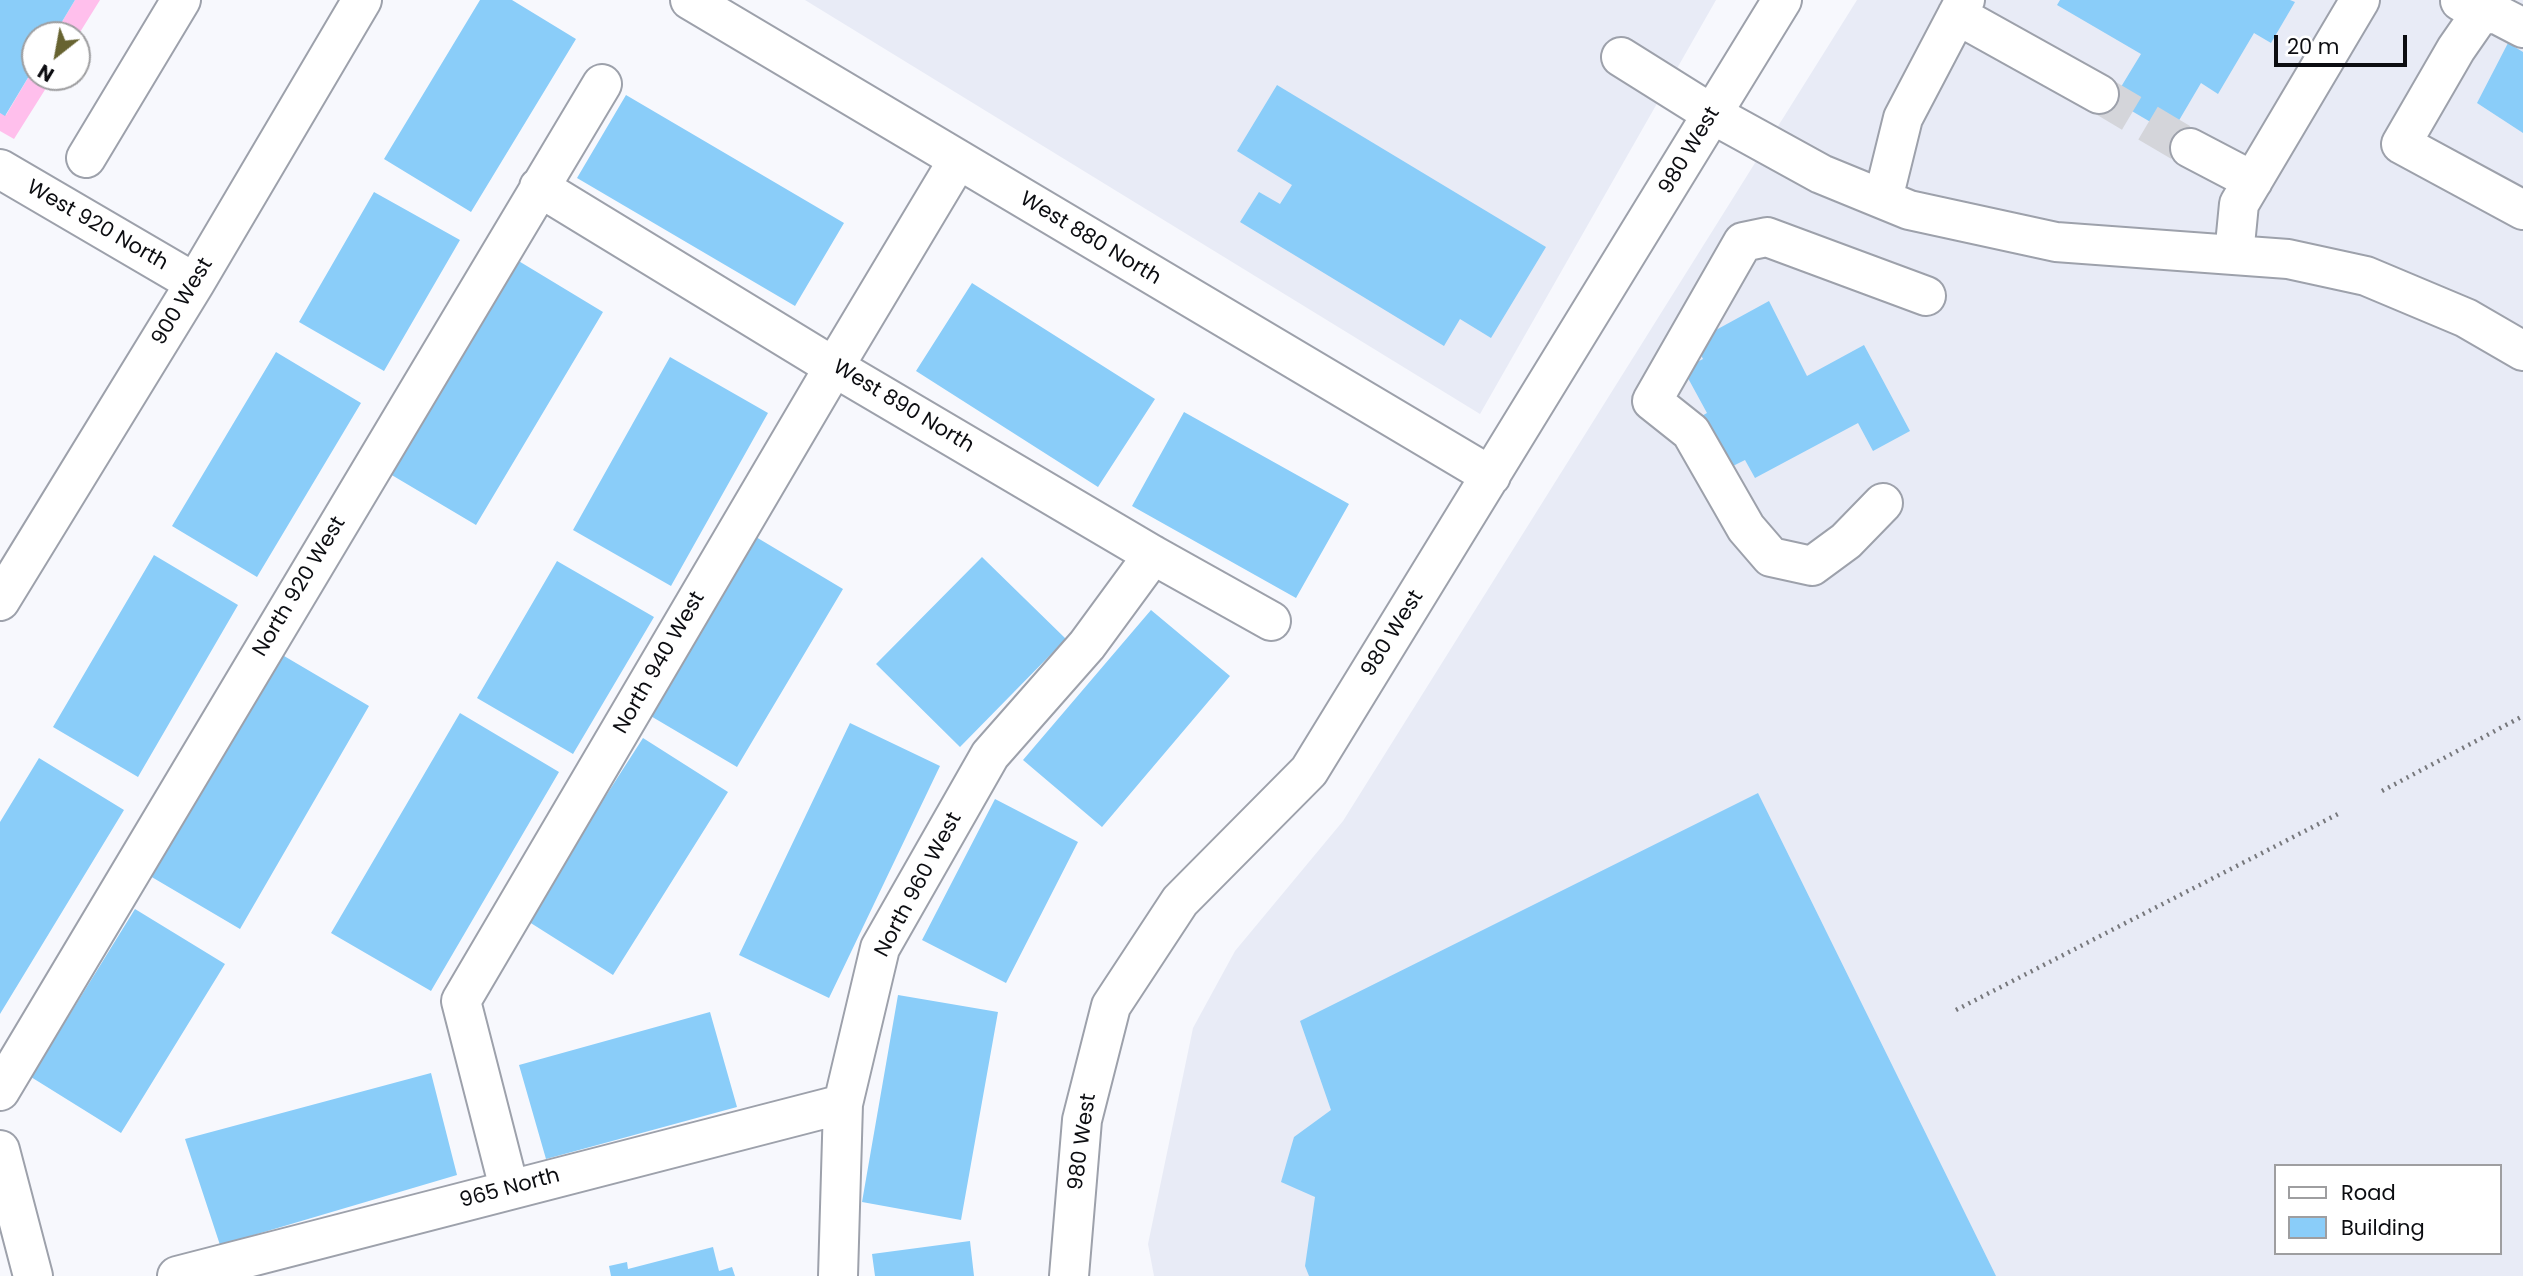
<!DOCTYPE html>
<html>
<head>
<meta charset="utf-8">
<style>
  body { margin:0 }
  #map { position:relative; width:2523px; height:1276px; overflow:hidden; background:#f7f8fd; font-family:Poppins,sans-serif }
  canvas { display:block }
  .legend { position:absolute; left:2274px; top:1164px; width:228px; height:91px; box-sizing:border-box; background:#fff; border:2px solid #9e9ea0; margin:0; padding:9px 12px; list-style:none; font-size:21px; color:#0c0d11 }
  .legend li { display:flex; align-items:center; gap:14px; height:35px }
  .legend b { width:35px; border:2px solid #9e9ea0 }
  .north { position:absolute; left:21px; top:21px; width:70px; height:70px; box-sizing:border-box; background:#fff; border:2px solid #9e9ea0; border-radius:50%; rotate:211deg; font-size:19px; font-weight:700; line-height:28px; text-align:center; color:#0c0d11 }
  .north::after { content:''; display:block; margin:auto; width:24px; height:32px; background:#676330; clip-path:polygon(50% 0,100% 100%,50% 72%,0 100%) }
  .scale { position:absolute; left:2274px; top:35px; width:133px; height:32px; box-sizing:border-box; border:4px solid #0c0d11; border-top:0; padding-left:9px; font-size:21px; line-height:24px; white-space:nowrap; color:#0c0d11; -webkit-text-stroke:5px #fff; paint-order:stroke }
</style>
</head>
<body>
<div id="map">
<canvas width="2523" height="1276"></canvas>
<ul class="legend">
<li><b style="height:9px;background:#fff"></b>Road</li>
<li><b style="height:19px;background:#8acdf9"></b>Building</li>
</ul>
<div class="north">N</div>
<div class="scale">20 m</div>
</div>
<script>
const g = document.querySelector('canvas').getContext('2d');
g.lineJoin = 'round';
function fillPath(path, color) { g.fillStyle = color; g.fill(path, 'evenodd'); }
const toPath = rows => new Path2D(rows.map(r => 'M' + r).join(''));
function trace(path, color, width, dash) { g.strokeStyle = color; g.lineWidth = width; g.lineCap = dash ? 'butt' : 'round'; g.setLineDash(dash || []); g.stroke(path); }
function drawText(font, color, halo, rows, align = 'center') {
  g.font = font + ' Poppins,sans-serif'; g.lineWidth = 5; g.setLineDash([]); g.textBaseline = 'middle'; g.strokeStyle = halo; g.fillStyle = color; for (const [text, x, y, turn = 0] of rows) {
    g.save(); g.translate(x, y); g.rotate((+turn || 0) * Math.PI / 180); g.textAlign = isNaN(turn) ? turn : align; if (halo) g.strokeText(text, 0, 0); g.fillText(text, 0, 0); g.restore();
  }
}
fillPath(toPath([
  [805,0,1716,0,1480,414],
  [1857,0,2523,0,2523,1276,1154,1276,1148,1244,1193,1028,1235,951,1343,821],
  [2276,1166,2500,1166,2500,1253,2276,1253]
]), '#e8ebf6');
fillPath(toPath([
  [75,0,100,0,77,37,77,35,54,35],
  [35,66,35,77,53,77,14,139,0,131,0,113,6,115]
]), '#ffbfec');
fillPath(toPath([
  [0,0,75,0,54,35,35,35,35,66,5,116,0,113],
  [480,0,512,0,576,39,471,212,384,159],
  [2060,0,2290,0,2295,2,2271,43,2254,33,2218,94,2201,83,2171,134,2113,100,2141,54,2057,5],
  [2508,43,2523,52,2523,133,2477,103],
  [1277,85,1546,247,1491,338,1460,319,1444,346,1240,222,1259,192,1280,204,1292,185,1237,151],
  [626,95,844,223,795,306,577,178],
  [374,192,460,240,384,371,299,322],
  [517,260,603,312,476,525,390,474],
  [972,283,1155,399,1098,487,916,371],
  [1769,301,1807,376,1864,345,1910,431,1873,451,1858,423,1755,478,1745,460,1725,470,1698,418,1707,413,1683,369,1703,359,1694,342],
  [276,352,361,403,257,577,172,526],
  [670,357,768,413,671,586,573,530],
  [1184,412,1349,504,1296,598,1132,506],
  [756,537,843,589,737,767,649,715],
  [154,555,238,605,138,777,53,727],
  [982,557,1066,639,960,747,876,664],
  [557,561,654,617,573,754,477,698],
  [1151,610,1230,676,1102,827,1023,760],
  [279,653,369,706,240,929,150,876],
  [460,713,559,772,431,991,331,933],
  [850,723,940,766,829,998,739,955],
  [643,738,728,792,613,975,526,920],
  [39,758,124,810,0,1014,0,822],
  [1758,793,1996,1276,1309,1276,1305,1266,1315,1197,1281,1182,1294,1137,1331,1110,1300,1021],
  [995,799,1078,842,1006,983,922,940],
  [135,909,225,964,121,1133,31,1077],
  [898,995,998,1012,961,1220,862,1202],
  [710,1012,737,1107,546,1159,519,1065],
  [431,1073,457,1175,220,1245,185,1139],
  [970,1241,974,1276,875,1276,872,1254],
  [713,1247,719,1271,732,1267,735,1276,611,1276,609,1266,627,1262,628,1269]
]), '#8acdf9');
trace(toPath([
  [2099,94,2190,148]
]), '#d4d5da', 38, [38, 19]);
const minor = toPath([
  [690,0,1491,476],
  [2460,1,2481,13,2498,15,2523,28],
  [2481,13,2456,49,2401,144,2523,210],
  [1957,15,2099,94],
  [1621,57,1712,114,1821,174,1909,210,2056,242,2288,259,2366,276,2466,318,2523,351],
  [2190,148,2253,181],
  [86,158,181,0],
  [0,169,195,283],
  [539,187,834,367,1153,555,1271,621],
  [1883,199,1903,118,1965,0],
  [2234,255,2239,204,2360,0],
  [1883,503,1846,541,1812,566,1771,557,1746,528,1691,432,1652,401,1743,242,1767,237,1926,296],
  [0,601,195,283,362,0],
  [0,1091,602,84],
  [0,1150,33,1276],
  [509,1188,461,1001,834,367,958,160],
  [177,1276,843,1104],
  [838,1276,843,1104,880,948,990,755,1087,645,1153,555],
  [1069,1276,1082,1120,1111,1006,1180,901,1309,771,1782,0]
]);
trace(minor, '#9da1ab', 42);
trace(toPath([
  [2382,791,2523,716],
  [1956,1010,2340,813]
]), '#77787c', 4.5, [2, 5]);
trace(minor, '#fff', 38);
drawText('21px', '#0c0d11', '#fff', [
  ["980 West",1690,151,-59],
  ["West 920 North",97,226,30],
  ["West 880 North",1090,239,31],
  ["900 West",183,302,-59],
  ["West 890 North",903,407,31],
  ["North 920 West",300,587,-59],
  ["980 West",1393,634,-58],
  ["North 940 West",660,663,-60],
  ["North 960 West",919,885,-62],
  ["980 West",1083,1142,-82],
  ["965 North",510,1189,-15]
]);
</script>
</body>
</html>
